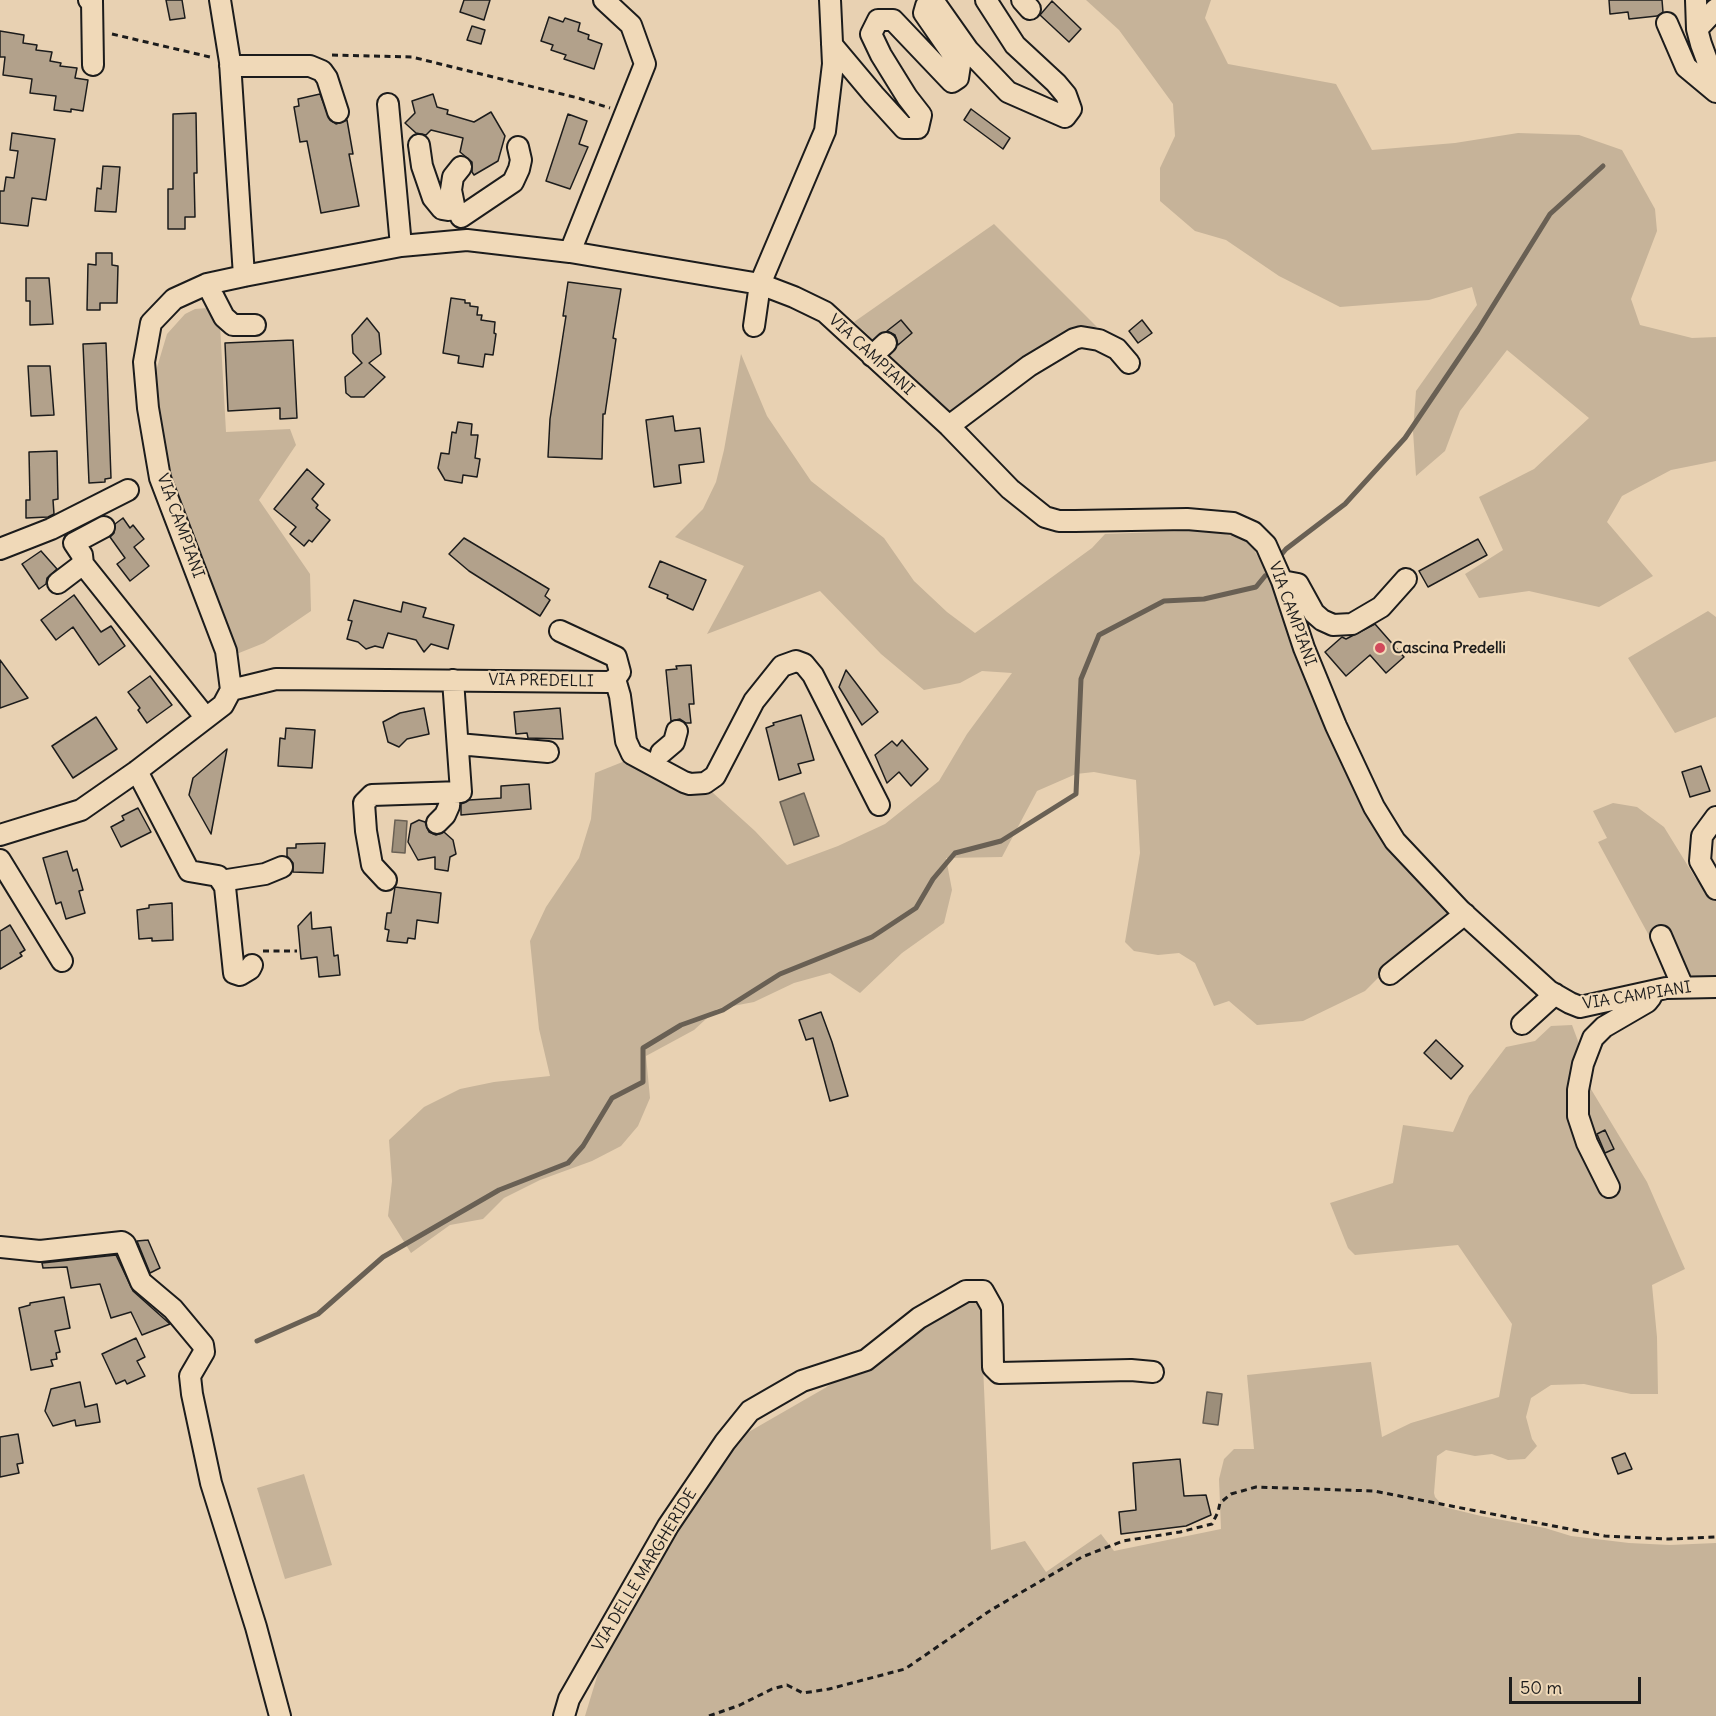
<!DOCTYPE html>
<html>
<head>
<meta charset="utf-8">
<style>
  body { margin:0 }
  #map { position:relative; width:1716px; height:1716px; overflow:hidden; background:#e8d1b2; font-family:Delius,sans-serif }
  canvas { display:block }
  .scale { position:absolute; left:1509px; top:1677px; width:132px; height:27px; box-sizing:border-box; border:3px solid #1c1c1c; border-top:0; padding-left:8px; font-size:18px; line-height:21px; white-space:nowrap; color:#1c1c1c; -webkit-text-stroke:4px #f0d9b8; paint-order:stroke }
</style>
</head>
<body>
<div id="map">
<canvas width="1716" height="1716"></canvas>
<div class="scale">50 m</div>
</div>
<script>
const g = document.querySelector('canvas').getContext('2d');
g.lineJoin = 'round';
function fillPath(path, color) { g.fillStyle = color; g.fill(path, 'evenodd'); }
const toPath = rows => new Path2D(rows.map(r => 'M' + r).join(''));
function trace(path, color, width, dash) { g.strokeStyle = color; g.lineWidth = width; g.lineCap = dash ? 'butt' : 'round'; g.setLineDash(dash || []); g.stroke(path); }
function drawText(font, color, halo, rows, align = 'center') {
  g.font = font + ' Delius,sans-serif'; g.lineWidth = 4.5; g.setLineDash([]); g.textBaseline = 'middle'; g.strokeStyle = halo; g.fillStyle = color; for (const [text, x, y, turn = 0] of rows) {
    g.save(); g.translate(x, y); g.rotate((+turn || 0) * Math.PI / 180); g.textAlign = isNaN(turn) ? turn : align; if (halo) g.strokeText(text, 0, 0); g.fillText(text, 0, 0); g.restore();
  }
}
fillPath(toPath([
  [1086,0,1211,0,1205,18,1228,64,1336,84,1372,150,1455,143,1518,133,1579,135,1622,150,1655,209,1657,231,1631,299,1640,325,1692,338,1716,337,1716,461,1671,470,1622,496,1607,522,1653,576,1599,607,1529,591,1479,598,1465,574,1503,550,1479,497,1534,469,1589,418,1507,350,1460,411,1445,451,1416,476,1413,431,1416,391,1477,305,1472,287,1429,300,1340,307,1279,276,1226,240,1195,231,1160,201,1160,168,1175,136,1173,104,1119,30],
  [994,224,1097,327,1068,332,952,413,854,322],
  [219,307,226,432,290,429,296,445,259,500,310,574,311,611,264,643,234,655,170,484,155,427,155,374,167,334,185,314,195,309],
  [741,354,767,416,811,481,884,538,914,581,947,612,975,633,1092,548,1105,534,1210,530,1243,539,1254,550,1266,570,1324,719,1456,915,1385,971,1365,991,1303,1021,1257,1025,1229,1001,1214,1006,1195,963,1179,953,1158,955,1134,951,1125,942,1140,853,1136,780,1094,772,1076,774,1037,791,1002,857,946,858,952,890,944,923,902,953,860,993,830,973,794,983,754,1002,717,1009,694,1030,646,1056,650,1098,638,1126,621,1146,592,1161,540,1180,504,1198,483,1219,450,1225,411,1253,388,1216,392,1181,389,1140,424,1107,460,1089,494,1082,550,1076,539,1029,530,941,546,907,579,858,591,819,595,773,625,761,712,792,755,831,787,865,838,846,885,824,939,781,967,734,1012,673,982,671,960,683,924,690,881,654,820,591,707,634,744,566,675,537,703,509,716,482,724,450],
  [1708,611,1716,617,1716,717,1675,733,1628,658],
  [1613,803,1637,807,1664,827,1696,879,1716,886,1716,977,1671,976,1598,842,1607,838,1593,811],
  [1572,1025,1578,1041,1577,1066,1647,1182,1685,1269,1652,1285,1657,1337,1658,1394,1631,1394,1584,1384,1551,1385,1531,1398,1526,1417,1532,1439,1537,1446,1525,1459,1508,1460,1492,1454,1475,1456,1446,1450,1437,1456,1434,1493,1435,1497,1444,1507,1481,1516,1545,1528,1571,1536,1629,1543,1670,1545,1716,1543,1716,1716,585,1716,599,1670,616,1630,666,1533,703,1497,726,1445,825,1388,922,1322,978,1299,987,1312,983,1365,991,1550,1025,1541,1046,1572,1101,1534,1114,1551,1221,1529,1219,1479,1224,1459,1234,1449,1254,1449,1247,1375,1371,1362,1382,1437,1411,1423,1499,1397,1512,1324,1458,1245,1355,1255,1348,1248,1330,1203,1393,1183,1403,1125,1453,1132,1469,1096,1506,1047,1535,1041,1551,1026],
  [304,1474,332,1565,285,1579,257,1488]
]), '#c6b399');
const water = toPath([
  [804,793,819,836,794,845,780,802,804,793],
  [395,820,407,821,405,853,392,852,395,820],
  [1207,1392,1222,1394,1218,1425,1203,1423,1207,1392]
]);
fillPath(water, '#9c8e7a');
trace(water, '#696054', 1.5);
trace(toPath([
  [1281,555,1286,549,1345,504,1405,438,1478,330,1550,214,1603,166],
  [257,1341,318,1314,383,1257,499,1190,568,1163,583,1146,612,1098,643,1082,643,1048,681,1025,723,1010,780,974,872,937,916,908,933,879,955,853,1001,841,1076,794,1081,679,1099,635,1164,601,1204,599,1256,587,1265,576]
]), '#696054', 5);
const building = toPath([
  [166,0,182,0,185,18,170,20,166,0],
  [464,0,490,0,484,20,460,12,464,0],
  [1609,0,1662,0,1663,12,1657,16,1629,19,1628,12,1610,14,1609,0],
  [1052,1,1081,29,1069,42,1040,15,1052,1],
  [549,17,563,22,565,18,580,23,578,31,589,35,588,39,602,44,594,69,564,59,566,55,551,50,553,45,541,41,549,17],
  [472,26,485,30,481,44,467,40,472,26],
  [0,31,24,35,23,43,37,45,36,50,52,52,50,61,61,63,60,66,77,68,75,78,88,80,83,111,71,109,71,112,54,110,56,96,30,93,32,79,3,75,5,57,0,57,0,31],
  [320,94,330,120,336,124,347,120,353,154,349,154,359,206,321,213,307,141,300,142,294,107,299,106,298,99,320,94],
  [433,94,437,107,448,110,447,114,474,122,491,112,505,136,498,161,474,175,472,172,472,162,460,152,463,138,431,130,426,135,416,133,405,123,415,113,412,101,433,94],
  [971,109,1010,138,1003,149,964,120,971,109],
  [196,113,197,173,194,173,195,217,185,217,185,229,168,229,168,189,173,189,173,114,196,113],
  [568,114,587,121,579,144,588,147,570,189,546,181,568,114],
  [12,133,55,139,46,200,32,198,28,226,0,223,0,191,4,191,6,177,14,178,18,151,10,150,12,133],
  [103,166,120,167,116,212,95,211,97,188,101,189,103,166],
  [96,253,112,253,112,265,118,266,117,303,100,303,100,310,87,310,88,264,96,265,96,253],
  [26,278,49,278,53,324,30,325,30,301,26,301,26,278],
  [568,282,621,289,613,338,616,339,605,414,603,414,602,459,548,457,550,419,566,316,563,316,568,282],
  [451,298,465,300,465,303,470,303,470,306,478,307,477,315,482,315,481,320,495,322,494,333,496,334,493,355,485,354,483,367,458,363,459,356,443,353,451,298],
  [367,318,379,333,381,354,369,363,385,377,364,397,351,397,346,393,345,377,362,363,353,353,352,335,367,318],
  [901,320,912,333,898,345,895,335,887,331,901,320],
  [1142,320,1152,333,1138,343,1129,331,1142,320],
  [293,340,297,418,280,419,280,408,228,411,225,343,293,340],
  [106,343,111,478,105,479,105,482,89,483,83,344,106,343],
  [28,366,50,366,54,415,31,416,28,366],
  [673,416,675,431,700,428,704,462,679,465,681,483,654,487,646,420,673,416],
  [458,422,472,424,471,435,478,435,475,458,480,459,477,477,463,475,462,483,445,480,438,468,441,453,449,454,452,432,456,433,458,422],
  [57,451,58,499,53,500,54,514,48,517,26,518,26,500,30,500,29,452,57,451],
  [307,469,324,484,312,499,318,505,316,508,330,520,312,542,309,540,304,546,290,534,296,527,274,509,307,469],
  [123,518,130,528,133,525,144,539,134,547,149,566,130,581,117,564,125,558,110,537,114,533,115,524,123,518],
  [464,538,549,589,545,596,550,600,540,616,469,571,449,554,464,538],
  [1478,539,1487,555,1428,587,1419,571,1478,539],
  [41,551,57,569,47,578,46,584,39,589,22,564,41,551],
  [660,561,706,580,693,610,667,598,668,595,649,587,660,561],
  [74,595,101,632,111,626,125,646,99,665,73,627,56,640,41,620,74,595],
  [354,600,401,612,403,602,426,608,423,617,454,625,448,649,431,644,424,652,416,640,388,633,383,648,375,646,366,649,358,642,347,639,352,621,348,620,354,600],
  [1375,624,1404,657,1386,673,1370,655,1346,676,1325,652,1342,637,1346,639,1375,624],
  [0,660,28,698,0,708,0,660],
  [691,665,694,704,689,704,691,723,686,723,680,719,671,721,666,670,677,669,676,666,691,665],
  [846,670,878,712,862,725,839,687,846,670],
  [150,676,172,705,147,723,138,710,140,708,128,692,150,676],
  [424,708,429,734,407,739,399,747,388,742,383,722,400,713,424,708],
  [560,708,563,739,528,738,527,733,516,734,514,712,560,708],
  [801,715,814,760,798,764,801,773,779,780,766,728,774,725,773,723,801,715],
  [96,717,117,749,73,778,52,746,96,717],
  [286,728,315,730,312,768,278,766,280,738,285,739,286,728],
  [902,740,928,769,911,786,899,772,887,783,875,755,892,741,897,746,902,740],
  [227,749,211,834,189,795,193,778,227,749],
  [1701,766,1710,791,1690,797,1682,772,1701,766],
  [529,784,531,809,461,815,461,804,469,800,501,798,501,786,529,784],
  [138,808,151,832,121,847,111,827,124,820,122,816,138,808],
  [419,820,425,822,429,832,436,835,444,832,453,840,456,854,450,857,448,871,435,869,435,857,418,860,408,842,411,824,419,820],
  [325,843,323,873,293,872,293,863,287,856,287,848,296,848,296,844,325,843],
  [67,851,73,871,77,869,83,890,79,891,85,913,66,919,61,902,56,904,43,858,67,851],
  [395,887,441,893,438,923,417,920,415,939,408,938,407,943,387,941,389,930,385,929,387,913,391,913,395,887],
  [172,903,173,940,152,941,152,938,139,939,137,910,149,908,149,905,172,903],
  [311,912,312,929,331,927,334,956,338,955,340,975,319,977,317,957,301,959,298,926,311,912],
  [10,925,25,950,20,953,22,956,0,969,0,931,10,925],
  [821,1012,832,1042,848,1096,830,1101,813,1038,806,1040,799,1020,821,1012],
  [1436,1040,1463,1066,1451,1079,1424,1053,1436,1040],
  [1605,1130,1614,1149,1605,1153,1597,1134,1605,1130],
  [148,1240,160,1268,150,1273,137,1241,148,1240],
  [116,1255,133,1291,170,1324,142,1335,131,1312,111,1318,100,1284,71,1288,67,1267,43,1268,42,1263,116,1255],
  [64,1297,70,1328,55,1331,60,1352,56,1353,57,1359,51,1360,53,1366,31,1370,19,1308,30,1305,30,1303,64,1297],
  [136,1338,145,1357,137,1361,145,1376,127,1384,125,1380,116,1384,102,1354,136,1338],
  [80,1382,85,1407,97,1404,100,1422,76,1426,75,1420,53,1426,45,1411,51,1389,80,1382],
  [18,1434,23,1463,17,1464,19,1473,0,1477,0,1437,18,1434],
  [1625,1453,1632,1469,1618,1474,1612,1458,1625,1453],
  [1180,1459,1184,1496,1206,1495,1211,1515,1186,1526,1121,1534,1119,1512,1136,1510,1133,1463,1180,1459]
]);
fillPath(building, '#b2a18b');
trace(building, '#1c1c1c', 1.5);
const minor = toPath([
  [89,0,92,1,93,65],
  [220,0,230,62,244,276],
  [1022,0,1030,9],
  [1696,0,1697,29,1701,44,1708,63,1716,74],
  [1667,23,1686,67,1716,92],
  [1697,29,1716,9],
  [832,45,874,95,904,128,918,128,921,115,907,97,881,55,871,34,878,20,893,20,952,82,958,78,960,65,924,13,926,6,932,4,937,6,968,50,1008,92,1065,117,1071,109,1066,95,1056,83,1015,45,986,0],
  [230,66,310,66,322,71,327,78,338,112],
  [388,104,401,246],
  [419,145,422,166,433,198,442,209,448,210],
  [454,205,451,190,453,177,461,167],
  [461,217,513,182,519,169,521,160,518,147],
  [570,252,645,64,631,25,604,0],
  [207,284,224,317,233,325,255,325],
  [754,326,760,284,825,131,833,64,830,0],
  [872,356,886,343],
  [949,426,1029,366,1074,339,1081,337,1099,340,1117,349,1129,363],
  [0,549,51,529,128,490],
  [83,564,82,555,74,543,104,527],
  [1282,581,1298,584,1314,613,1322,620,1333,625,1352,624,1381,607,1406,579],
  [58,583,83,564,206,718],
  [615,679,620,696,626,741,632,754,684,782,690,784,705,783,715,776,754,701,782,666,796,661,804,664,813,675,879,805],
  [231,690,226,651,160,478,148,408,144,362,151,323,174,299,207,284,244,276,401,246,467,240,570,252,760,284,794,297,825,312,949,426,1010,489,1045,517,1059,521,1075,521,1187,519,1233,523,1253,532,1266,545,1282,581,1304,648,1336,726,1374,807,1395,841,1461,911,1549,991,1570,1003,1580,1007,1666,988,1716,987],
  [231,690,276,679,609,682,615,679,620,672,616,657,560,631],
  [458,744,548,752],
  [661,753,674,742,677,731],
  [137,771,189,871,218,876,225,887,234,973,240,975,250,969,252,965],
  [1716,817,1702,836,1700,861,1716,889],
  [437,823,445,815,449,806,450,793],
  [0,835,81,810,137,771,223,705,231,690],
  [0,860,62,961],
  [386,880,372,865,366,831,364,803,372,795,461,792,453,680],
  [221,881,265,874,282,867],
  [1661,936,1683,987],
  [1390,974,1465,914],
  [1522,1024,1555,994],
  [1609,1187,1587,1143,1578,1116,1578,1090,1583,1064,1593,1038,1604,1027,1647,1002,1651,997],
  [0,1247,40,1251,122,1242,125,1244,141,1282,173,1309,203,1345,204,1352,190,1376,192,1394,211,1483,256,1627,280,1716],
  [564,1716,569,1699,668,1526,725,1442,750,1411,802,1381,866,1360,919,1318,966,1291,983,1291,992,1307,993,1367,999,1373,1131,1370,1153,1372]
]);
trace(minor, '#1c1c1c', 24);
trace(toPath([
  [112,34,210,57],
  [332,55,412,57,578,98,610,108],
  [263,951,297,951],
  [709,1716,740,1705,772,1689,787,1685,803,1693,829,1689,905,1669,991,1610,1082,1557,1123,1541,1180,1532,1212,1524,1218,1512,1220,1503,1231,1494,1256,1487,1374,1491,1605,1536,1669,1539,1716,1537]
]), '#1c1c1c', 3, [6, 4.5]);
trace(minor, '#f0d9b8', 20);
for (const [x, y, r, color] of [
  [1380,648,6,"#d1495b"]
]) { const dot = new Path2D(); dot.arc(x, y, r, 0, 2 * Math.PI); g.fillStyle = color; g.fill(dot); trace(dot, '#f0d9b8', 2); }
drawText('16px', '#1c1c1c', '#f0d9b8', [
  ["VIA CAMPIANI",871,355,43],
  ["VIA CAMPIANI",180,526,70],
  ["VIA CAMPIANI",1292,614,70],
  ["VIA PREDELLI",541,681,1],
  ["VIA CAMPIANI",1637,996,-9],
  ["VIA DELLE MARGHERIDE",645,1570,-59]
]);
drawText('bold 16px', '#1c1c1c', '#f0d9b8', [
  ["Cascina Predelli",1392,648]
], 'left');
</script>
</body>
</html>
